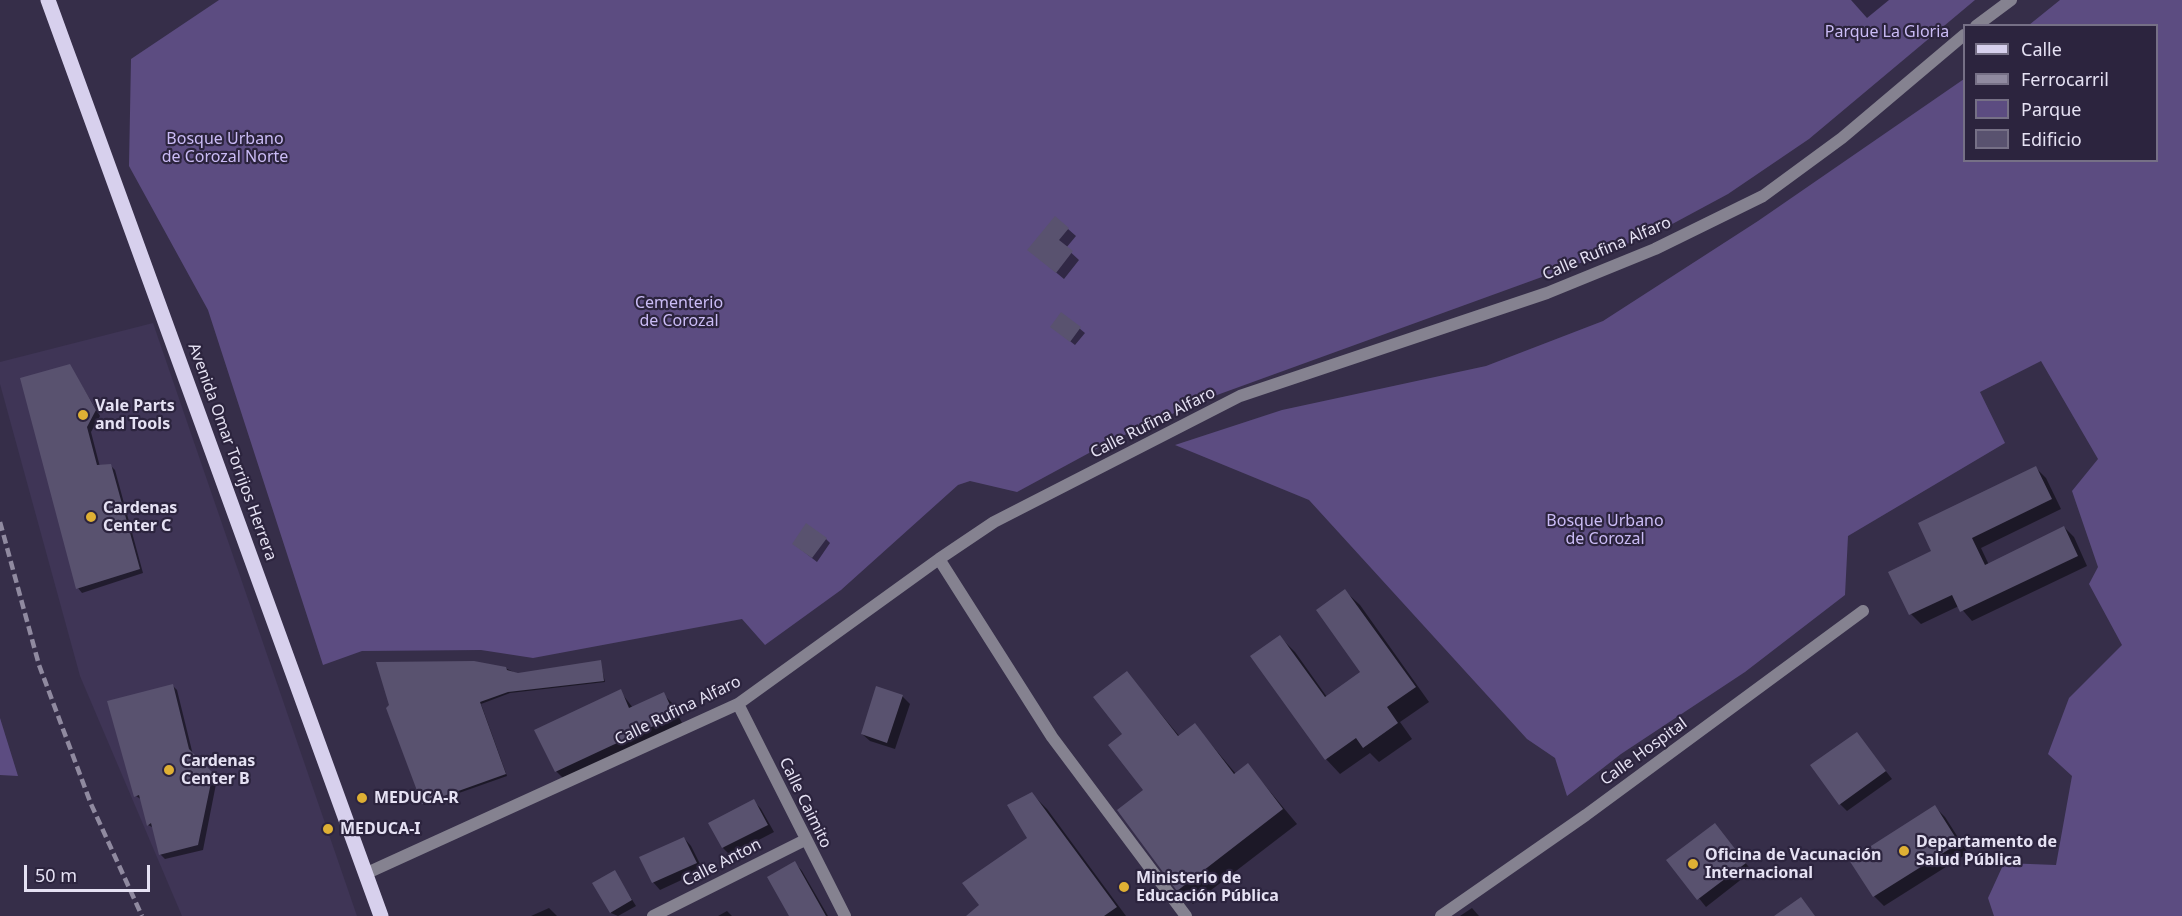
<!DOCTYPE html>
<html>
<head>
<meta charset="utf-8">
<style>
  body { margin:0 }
  #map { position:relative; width:2182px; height:916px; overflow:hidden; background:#362e49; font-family:"Noto Sans",sans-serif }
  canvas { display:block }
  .legend { position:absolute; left:1963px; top:24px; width:195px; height:138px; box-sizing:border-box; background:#2c243e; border:2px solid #767086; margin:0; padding:8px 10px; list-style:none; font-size:18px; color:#e5e1f3 }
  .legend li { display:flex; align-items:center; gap:12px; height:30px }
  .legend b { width:30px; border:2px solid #767086 }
  .scale { position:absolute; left:24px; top:865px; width:126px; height:27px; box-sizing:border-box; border:3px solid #e5e1f3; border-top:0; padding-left:8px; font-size:18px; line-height:21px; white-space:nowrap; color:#e5e1f3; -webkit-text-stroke:4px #2c243e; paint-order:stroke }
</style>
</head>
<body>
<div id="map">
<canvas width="2182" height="916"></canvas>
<ul class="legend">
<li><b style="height:8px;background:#d7d0ed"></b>Calle</li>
<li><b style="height:8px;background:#908aa0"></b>Ferrocarril</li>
<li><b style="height:16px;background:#5c4c81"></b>Parque</li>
<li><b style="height:16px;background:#59526f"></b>Edificio</li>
</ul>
<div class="scale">50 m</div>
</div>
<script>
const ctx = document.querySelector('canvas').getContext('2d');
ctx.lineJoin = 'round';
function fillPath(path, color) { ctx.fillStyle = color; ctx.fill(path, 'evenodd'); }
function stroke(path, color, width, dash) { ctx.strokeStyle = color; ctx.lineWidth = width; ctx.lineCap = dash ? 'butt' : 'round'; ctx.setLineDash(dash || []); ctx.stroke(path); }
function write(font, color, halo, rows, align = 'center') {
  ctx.font = font + ' "Noto Sans",sans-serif'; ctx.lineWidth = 4.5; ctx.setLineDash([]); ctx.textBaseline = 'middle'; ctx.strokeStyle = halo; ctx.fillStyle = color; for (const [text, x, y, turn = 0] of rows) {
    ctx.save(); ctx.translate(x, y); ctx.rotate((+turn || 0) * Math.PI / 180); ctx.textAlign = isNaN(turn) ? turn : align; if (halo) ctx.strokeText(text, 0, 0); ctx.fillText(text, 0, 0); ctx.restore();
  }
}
fillPath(new Path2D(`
  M 153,323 L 357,916 L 182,916 L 80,676 L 0,384 L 0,362 Z`), '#3f3556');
fillPath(new Path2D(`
  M 219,0 L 1975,0 L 1809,139 L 1728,194 L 1663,229 L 1586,261 L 1206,399 L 1113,440 L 1017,492 L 970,481 L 958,485 L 841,590 L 765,645 L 742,619 L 533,658 L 481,650 L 362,651 L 323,665 L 208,310 L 129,166 L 131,59 Z
  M 2060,0 L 2182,0 L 2182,916 L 1994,916 L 1988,898 L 2004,863 L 2056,865 L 2072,776 L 2048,754 L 2069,698 L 2122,645 L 2089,584 L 2098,567 L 2072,491 L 2098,459 L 2041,361 L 1980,392 L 2005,443 L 1848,536 L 1845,595 L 1745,672 L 1621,754 L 1567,796 L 1555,758 L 1527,739 L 1309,500 L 1175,445 L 1282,410 L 1486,366 L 1603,321 L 1758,221 L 1964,79 L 1964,160 L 2156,160 L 2156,26 L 2029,25 Z
  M 0,718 L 18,776 L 0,775 Z`), '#5c4c81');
fillPath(new Path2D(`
  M 1851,0 L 1889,0 L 1867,18 Z
  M 1068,229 L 1076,236 L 1066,248 L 1079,260 L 1064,279 L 1029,250 Z
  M 1062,314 L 1085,333 L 1075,345 L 1057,331 Z
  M 70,366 L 100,416 L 91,432 L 100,467 L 110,465 L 115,470 L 143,573 L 82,593 L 78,588 Z
  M 2036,468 L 2046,478 L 2061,509 L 1981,548 L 1989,565 L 2064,527 L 2074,537 L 2087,566 L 1972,621 L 1959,606 L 1921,624 L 1911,614 L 1890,572 L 1933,551 Z
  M 826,539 L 830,543 L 817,562 L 794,544 Z
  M 1345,591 L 1360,605 L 1429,702 L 1400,722 L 1412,739 L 1379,762 L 1370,753 L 1340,774 L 1326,759 L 1252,657 L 1280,637 L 1295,652 L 1327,697 L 1363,672 Z
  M 600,662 L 605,682 L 510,693 L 481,704 L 507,776 L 425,805 L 423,804 L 388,708 L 505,668 L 518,674 Z
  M 1127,673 L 1180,737 L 1195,725 L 1236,774 L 1248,765 L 1297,824 L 1193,904 L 1178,890 L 1124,734 Z
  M 172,685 L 177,690 L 193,755 L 217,779 L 203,850 L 165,859 L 160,854 L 154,828 L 148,825 L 142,800 L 136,796 L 109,702 Z
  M 620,691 L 633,708 L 663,694 L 672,703 L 683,725 L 565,780 L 556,771 Z
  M 902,696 L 910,704 L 895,749 L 870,741 L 862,734 Z
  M 1857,734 L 1892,779 L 1847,811 L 1840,804 Z
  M 1032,794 L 1047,809 L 1126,916 L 968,916 L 981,905 L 1029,838 Z
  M 754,801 L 761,809 L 774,832 L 730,855 L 723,848 Z
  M 1935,807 L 1945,817 L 1968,853 L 1884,906 L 1874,896 L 1851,860 Z
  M 1715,825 L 1752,871 L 1706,907 L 1668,860 Z
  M 684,838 L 691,846 L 703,870 L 660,890 L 653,882 Z
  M 795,863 L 802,871 L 828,916 L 791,916 Z
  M 615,872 L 636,906 L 618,916 L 611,913 Z
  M 549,908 L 557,916 L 531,916 Z
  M 1472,908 L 1479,916 L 1460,916 Z
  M 727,911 L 732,916 L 718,916 Z`), '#0007');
fillPath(new Path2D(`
  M 1055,216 L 1069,228 L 1059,240 L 1073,251 L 1056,273 L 1027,250 Z
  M 1061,312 L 1081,327 L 1070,342 L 1050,327 Z
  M 70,364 L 96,410 L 87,427 L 97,465 L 111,464 L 140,569 L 76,589 L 20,378 Z
  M 2036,466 L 2052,499 L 1972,538 L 1985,565 L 2064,526 L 2078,556 L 1960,612 L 1952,595 L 1909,615 L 1888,572 L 1931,551 L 1918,523 Z
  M 806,523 L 827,538 L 812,558 L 792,544 Z
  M 1345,589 L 1416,687 L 1387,707 L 1398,723 L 1363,748 L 1356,738 L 1325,760 L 1250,656 L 1280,635 L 1325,697 L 1360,672 L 1316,610 Z
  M 601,660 L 604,681 L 508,692 L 480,702 L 506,774 L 422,804 L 386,708 L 389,705 L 376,662 L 474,661 L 506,667 L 507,670 L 518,673 Z
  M 1127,671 L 1178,736 L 1195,723 L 1234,774 L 1248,763 L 1283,809 L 1177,891 L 1117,810 L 1143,790 L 1108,745 L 1122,734 L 1093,697 Z
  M 173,684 L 189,749 L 213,773 L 198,845 L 159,855 L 151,823 L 147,826 L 139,795 L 134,797 L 107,701 Z
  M 876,686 L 903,695 L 887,743 L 861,734 Z
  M 621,689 L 629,708 L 664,692 L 675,716 L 555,772 L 534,730 Z
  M 1857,732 L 1886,771 L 1839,805 L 1810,765 Z
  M 1032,792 L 1117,907 L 1104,916 L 966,916 L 979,905 L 962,883 L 1027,838 L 1007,805 Z
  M 754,799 L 768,825 L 722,848 L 708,823 Z
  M 1935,805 L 1959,843 L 1873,897 L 1849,860 Z
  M 1715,823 L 1746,863 L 1697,900 L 1666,860 Z
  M 684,837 L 697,863 L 652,883 L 639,857 Z
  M 795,861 L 826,916 L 789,916 L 767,877 Z
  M 615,870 L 632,900 L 610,913 L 592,883 Z
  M 1801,897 L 1815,916 L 1774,916 Z`), '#59526f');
stroke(new Path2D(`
  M 1976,26 L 2011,0
  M 939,559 L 1052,737 L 1186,916
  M 738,704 L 845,916
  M 367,873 L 738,704 L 939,559 L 994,522 L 1240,396 L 1547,293 L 1655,249 L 1763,196 L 1842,138 L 1964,35
  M 653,916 L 805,840
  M 1441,916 L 1586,815 L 1863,611`), '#858290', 12);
stroke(new Path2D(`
  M 48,0 L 381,916`), '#d7d0ed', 15);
stroke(new Path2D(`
  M 0,522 L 39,665 L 91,804 L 142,916`), '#908aa0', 4.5, [9, 4.5]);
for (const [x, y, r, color] of [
  [83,415,6,"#dfb034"],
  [91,517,6,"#dfb034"],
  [169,770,6,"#dfb034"],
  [362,798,6,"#dfb034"],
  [328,829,6,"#dfb034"],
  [1904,851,6,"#dfb034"],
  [1693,864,6,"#dfb034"],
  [1124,887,6,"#dfb034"]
]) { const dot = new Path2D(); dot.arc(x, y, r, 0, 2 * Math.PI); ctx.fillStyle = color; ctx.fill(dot); stroke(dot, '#2c243e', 2); }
write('16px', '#cbbcf6', '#2c243e', [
  ["Parque La Gloria",1887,32],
  ["Bosque Urbano",225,139],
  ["de Corozal Norte",225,157],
  ["Cementerio",679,303],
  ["de Corozal",679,321],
  ["Bosque Urbano",1605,521],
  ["de Corozal",1605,539]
]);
write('16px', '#e5e1f3', '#2c243e', [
  ["Calle Rufina Alfaro",1607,249,-23],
  ["Calle Rufina Alfaro",1153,423,-27],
  ["Avenida Omar Torrijos Herrera",232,452,70],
  ["Calle Rufina Alfaro",678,711,-26],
  ["Calle Hospital",1644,752,-36],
  ["Calle Caimito",805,803,64],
  ["Calle Anton",722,863,-27]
]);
write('bold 16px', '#e5e1f3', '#2c243e', [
  ["Vale Parts",95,406],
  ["and Tools",95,424],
  ["Cardenas",103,508],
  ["Center C",103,526],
  ["Cardenas",181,761],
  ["Center B",181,779],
  ["MEDUCA-R",374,798],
  ["MEDUCA-I",340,829],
  ["Departamento de",1916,842],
  ["Salud Pública",1916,860],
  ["Oficina de Vacunación",1705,855],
  ["Internacional",1705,873],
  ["Ministerio de",1136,878],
  ["Educación Pública",1136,896]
], 'left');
</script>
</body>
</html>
